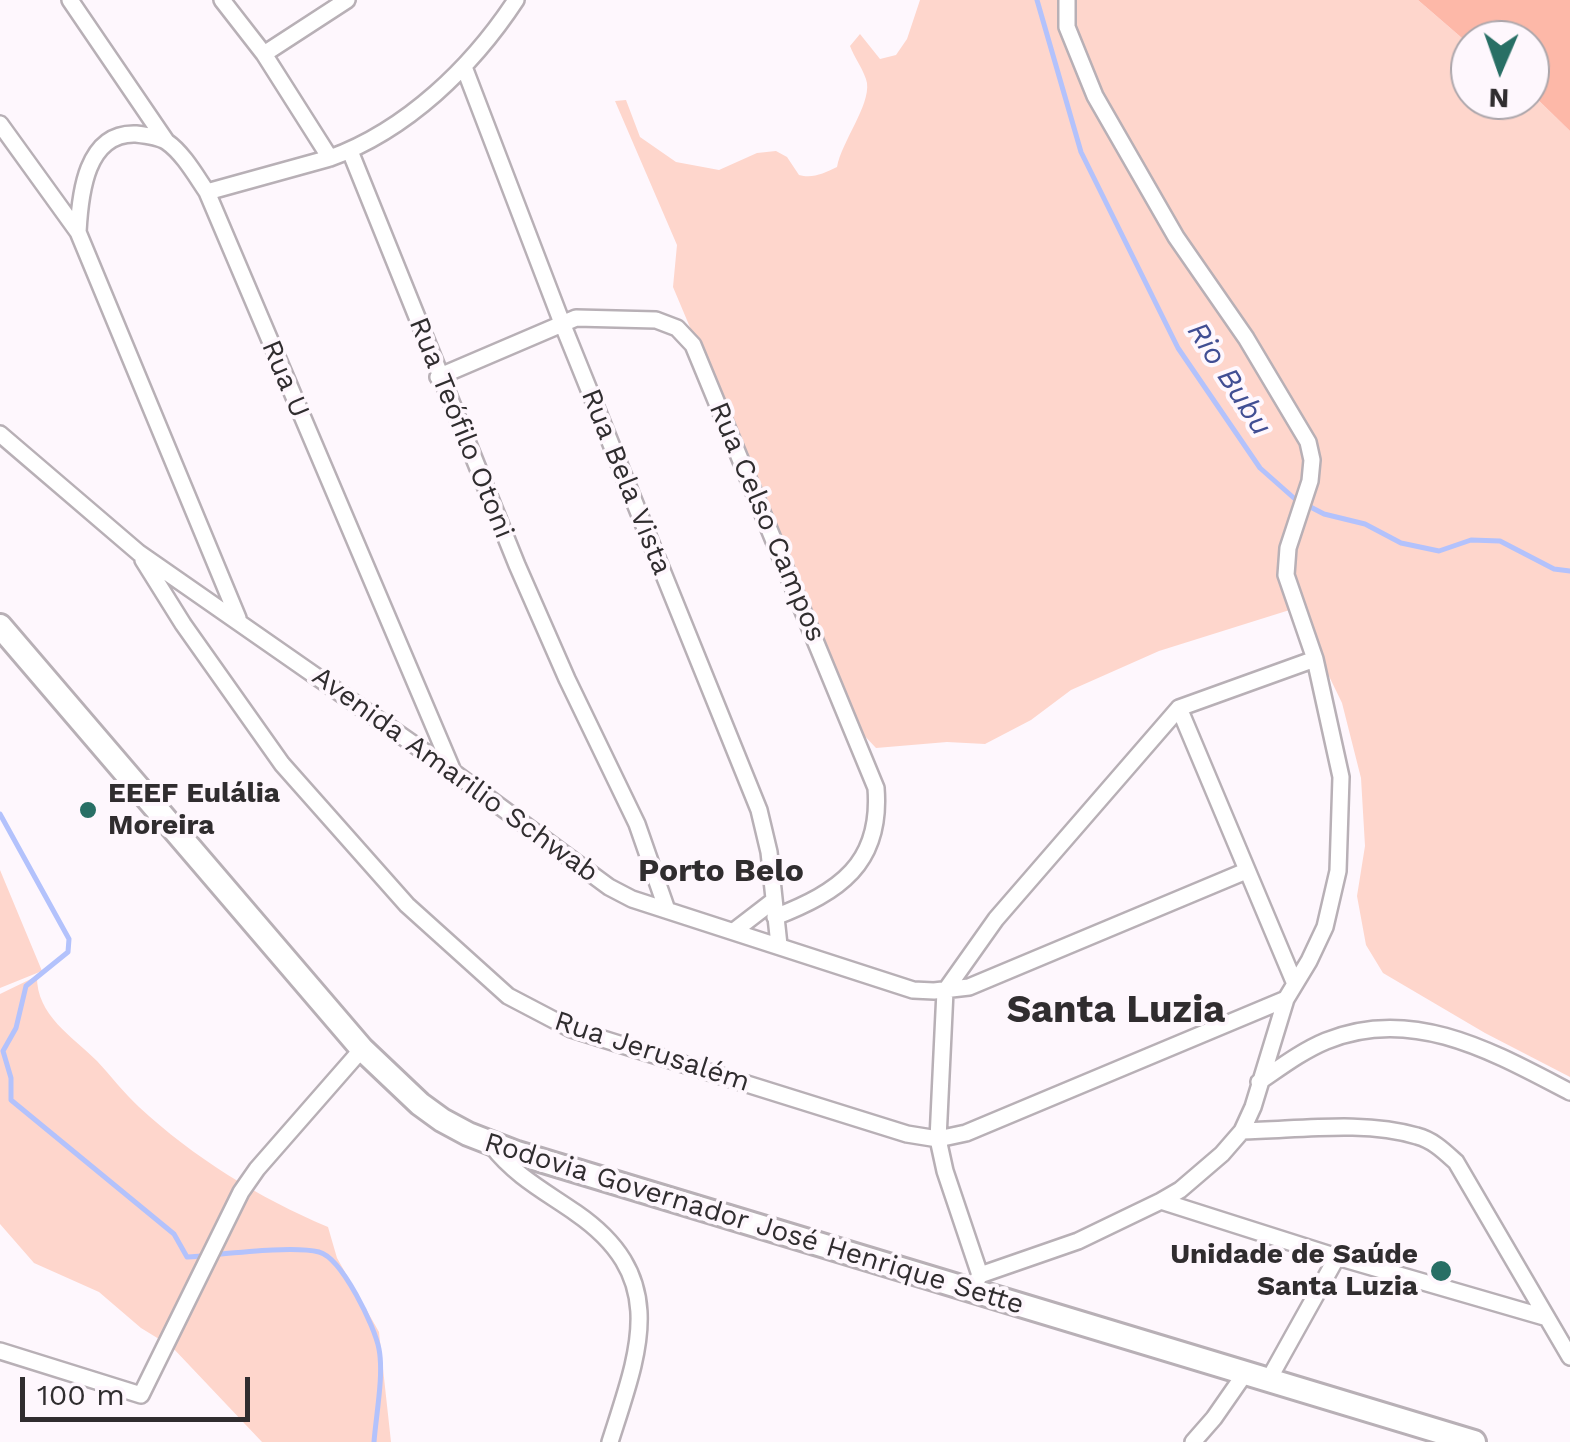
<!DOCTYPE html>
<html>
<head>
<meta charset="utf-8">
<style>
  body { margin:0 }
  #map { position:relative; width:1570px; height:1442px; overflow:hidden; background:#fef7fd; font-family:"Work Sans",sans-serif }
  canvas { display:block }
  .north { position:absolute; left:1450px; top:20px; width:100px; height:100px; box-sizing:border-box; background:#fef7fd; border:2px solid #aca6ab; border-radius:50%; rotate:182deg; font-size:28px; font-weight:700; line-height:40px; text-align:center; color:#302d2f }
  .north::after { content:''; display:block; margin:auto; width:35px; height:45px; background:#286f65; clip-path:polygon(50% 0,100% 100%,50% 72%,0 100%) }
  .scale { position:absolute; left:20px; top:1377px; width:230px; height:45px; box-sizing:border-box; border:5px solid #302d2f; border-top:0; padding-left:12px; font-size:30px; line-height:35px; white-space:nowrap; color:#302d2f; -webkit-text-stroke:8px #fef7fd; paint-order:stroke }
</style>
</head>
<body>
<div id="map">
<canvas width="1570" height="1442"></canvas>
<div class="north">N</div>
<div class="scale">100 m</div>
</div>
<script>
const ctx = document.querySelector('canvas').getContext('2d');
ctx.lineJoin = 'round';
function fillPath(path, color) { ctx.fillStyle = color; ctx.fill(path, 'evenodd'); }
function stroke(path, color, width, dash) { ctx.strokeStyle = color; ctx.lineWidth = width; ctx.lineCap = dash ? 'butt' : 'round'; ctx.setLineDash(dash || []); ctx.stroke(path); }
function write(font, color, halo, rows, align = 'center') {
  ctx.font = font + ' "Work Sans",sans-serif'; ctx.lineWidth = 8; ctx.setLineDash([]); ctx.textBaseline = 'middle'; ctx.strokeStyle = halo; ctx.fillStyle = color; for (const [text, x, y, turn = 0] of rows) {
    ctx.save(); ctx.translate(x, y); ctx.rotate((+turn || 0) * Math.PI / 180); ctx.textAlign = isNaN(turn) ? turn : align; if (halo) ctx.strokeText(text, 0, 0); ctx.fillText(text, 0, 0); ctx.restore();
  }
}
fillPath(new Path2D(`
  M 920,0 L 1418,0 L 1470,45 L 1470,100 L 1530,100 L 1530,92 L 1570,131 L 1570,1077 L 1485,1033 L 1383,973 L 1366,945 L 1357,896 L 1365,846 L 1361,778 L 1342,703 L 1296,608 L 1159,651 L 1071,690 L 1031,720 L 985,744 L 947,742 L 876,748 L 860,731 L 673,287 L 677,245 L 615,101 L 626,100 L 640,137 L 676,162 L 719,170 L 757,153 L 776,151 L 787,157 L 799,175 C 813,179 824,173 837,167 C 842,141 870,106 867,83 C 865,72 854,57 850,46 L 860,34 L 880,59 L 896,55 L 907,39 Z
  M 0,870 L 42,971 L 0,988 Z
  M 37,976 C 36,1015 73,1037 97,1061 C 111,1076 124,1093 139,1107 C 193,1157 259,1198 328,1227 L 337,1258 L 379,1332 L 391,1442 L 262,1442 L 172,1347 L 141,1328 L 99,1292 L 34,1263 L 0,1224 L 0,994 Z`), '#fed6cc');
fillPath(new Path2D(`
  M 1418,0 L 1570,0 L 1570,131 L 1530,92 L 1530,40 L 1470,40 L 1470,45 Z`), '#fdb8a8');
stroke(new Path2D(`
  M 1037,0 L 1081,152 L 1178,348 L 1260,468 L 1295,499 L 1324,514 L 1365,524 L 1401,543 L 1439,551 L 1471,540 L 1500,541 L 1554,569 L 1570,571
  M 0,814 L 69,939 L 68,952 L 26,986 L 16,1028 L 3,1051 L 11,1078 L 11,1100 L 174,1234 L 187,1257 C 219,1255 290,1245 319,1252 C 342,1258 375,1327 379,1349 C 384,1375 376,1415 374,1442`), '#b3c2fc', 5);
const street = new Path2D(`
  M 70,0 L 166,141
  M 222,0 L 264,54 L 330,158
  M 264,54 L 347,0
  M 464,67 L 562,323 L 759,810 L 769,852 L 779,945
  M 0,124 L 78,232 L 238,618
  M 350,151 L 517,565 L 567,679 L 637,824 L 667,910
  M 207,192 L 330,158 C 407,130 472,67 516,0
  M 78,232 C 80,194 86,132 136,134 C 145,135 160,137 167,142 C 183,153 196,176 207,192 L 452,769
  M 438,377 L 576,318 L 656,320 L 677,328 L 693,345 L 876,788 C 882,864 839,892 775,917
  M 0,434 L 139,553 L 452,771 L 609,887 L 632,899 L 913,990 L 934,991 L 969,987 L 1246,871
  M 143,560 L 183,624 L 282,764 L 407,905 L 508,996 L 571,1029 L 907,1134 L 938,1139 L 966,1133 L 1286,999
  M 1179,708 L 1295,984
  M 734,931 L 773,901
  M 1259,1082 C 1281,1067 1302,1051 1326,1041 C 1413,1005 1495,1053 1570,1092
  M 1242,1131 C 1298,1130 1363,1120 1417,1136 C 1433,1140 1445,1152 1456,1162 L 1570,1357
  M 492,1146 C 515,1176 546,1192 576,1213 C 670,1278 639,1351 610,1442
  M 1161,1201 L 1337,1257 L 1544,1317
  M 980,1275 L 945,1171 L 938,1139 L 945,991 L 996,919 L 1179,708 L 1315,659
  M 970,1292 L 980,1275 L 1078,1241 L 1161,1201 L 1180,1190 L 1222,1154 L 1242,1131 L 1253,1107 L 1286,999 L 1309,961 L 1325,927 L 1338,871 L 1341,777 L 1315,659 L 1286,575 L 1288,548 L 1310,481 L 1312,460 L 1308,442 L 1246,338 L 1176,237 L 1095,96 L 1067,27 L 1067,0
  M 0,1351 L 141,1395 L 241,1192 L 257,1169 L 362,1049
  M 1269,1379 L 1337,1257
  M 1193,1442 L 1214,1418 L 1246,1372`);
const primary = new Path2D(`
  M 0,626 L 362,1049 L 420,1104 L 442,1120 L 468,1134 L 517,1153 L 1474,1442`);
stroke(street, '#b8b0b6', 20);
stroke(primary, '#b8b0b6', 28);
stroke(street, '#fff', 15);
stroke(primary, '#fff', 22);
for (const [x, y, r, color] of [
  [88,810,10,"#286f65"],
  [1441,1271,12,"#286f65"]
]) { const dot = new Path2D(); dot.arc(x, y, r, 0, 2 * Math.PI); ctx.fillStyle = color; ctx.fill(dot); stroke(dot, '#fef7fd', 4); }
write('28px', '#302d2f', '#fef7fd', [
  ["Rua U",285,379,67],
  ["Rua Teófilo Otoni",461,428,68],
  ["Rua Bela Vista",626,482,68],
  ["Rua Celso Campos",767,522,67],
  ["Avenida Amarilio Schwab",455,775,36],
  ["Rua Jerusalém",652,1052,18],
  ["Rodovia Governador José Henrique Sette",754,1224,17]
]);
write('bold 28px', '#302d2f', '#fef7fd', [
  ["EEEF Eulália",108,794],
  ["Moreira",108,826],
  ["Unidade de Saúde",1418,1255,"right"],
  ["Santa Luzia",1418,1287,"right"]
], 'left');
write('italic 30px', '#414e93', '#fef7fd', [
  ["Rio Bubu",1229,379,57]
]);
write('bold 32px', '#302d2f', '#fef7fd', [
  ["Porto Belo",721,872]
]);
write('bold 38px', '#302d2f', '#fef7fd', [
  ["Santa Luzia",1116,1011]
]);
</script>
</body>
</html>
